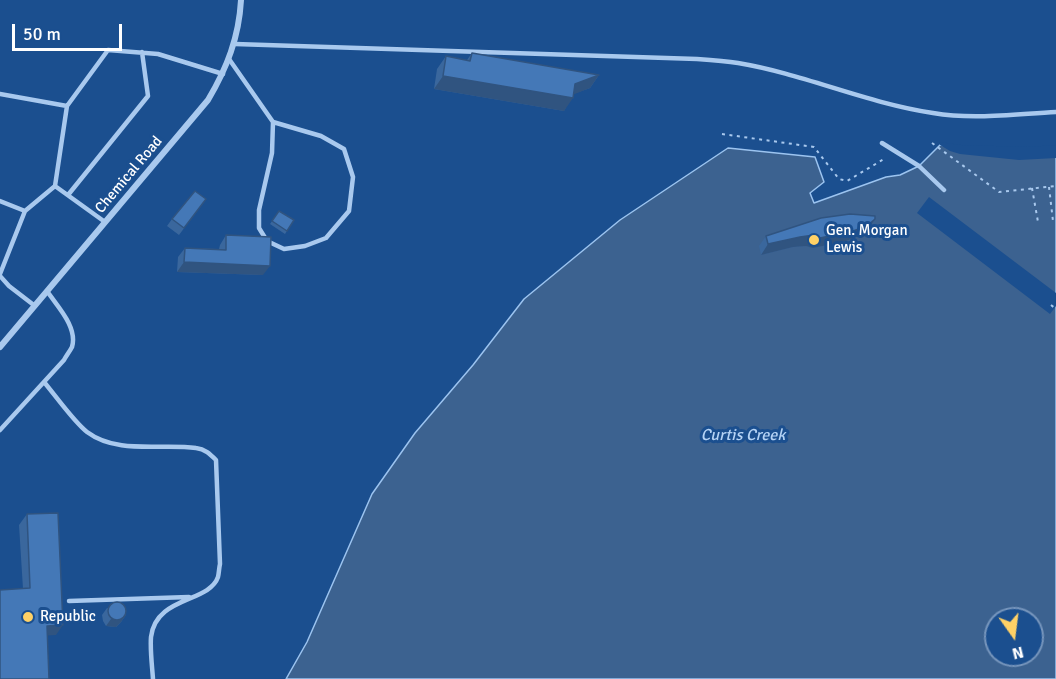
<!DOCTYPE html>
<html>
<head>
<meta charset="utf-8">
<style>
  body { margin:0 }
  #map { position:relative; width:1056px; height:679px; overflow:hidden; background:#1b4f8f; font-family:Signika,sans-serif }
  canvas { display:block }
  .north { position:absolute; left:984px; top:607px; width:60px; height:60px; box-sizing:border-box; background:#1b4f8f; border:2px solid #7695bc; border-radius:50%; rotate:166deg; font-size:16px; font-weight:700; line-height:24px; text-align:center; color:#fff }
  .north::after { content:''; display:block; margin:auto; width:21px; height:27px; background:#ffd166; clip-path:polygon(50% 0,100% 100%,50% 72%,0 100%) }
  .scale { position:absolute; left:12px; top:24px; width:110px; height:27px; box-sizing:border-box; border:3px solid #fff; border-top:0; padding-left:8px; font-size:18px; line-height:21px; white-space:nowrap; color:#fff; -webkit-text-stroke:4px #1b4f8f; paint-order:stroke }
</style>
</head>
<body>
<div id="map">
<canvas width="1056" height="679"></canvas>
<div class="north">N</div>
<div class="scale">50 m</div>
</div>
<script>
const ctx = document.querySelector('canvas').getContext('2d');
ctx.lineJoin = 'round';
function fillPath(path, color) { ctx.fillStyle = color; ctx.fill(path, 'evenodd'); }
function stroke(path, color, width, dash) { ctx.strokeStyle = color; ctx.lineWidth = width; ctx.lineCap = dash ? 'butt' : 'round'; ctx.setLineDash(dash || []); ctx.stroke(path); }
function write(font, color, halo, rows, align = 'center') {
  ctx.font = font + ' Signika,sans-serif'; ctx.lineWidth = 6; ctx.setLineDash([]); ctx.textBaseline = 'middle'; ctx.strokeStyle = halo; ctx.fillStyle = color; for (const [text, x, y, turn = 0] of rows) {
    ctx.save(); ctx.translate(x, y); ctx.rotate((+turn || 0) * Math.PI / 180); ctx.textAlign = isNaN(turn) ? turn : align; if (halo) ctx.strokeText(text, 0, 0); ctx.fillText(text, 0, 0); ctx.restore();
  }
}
const water = new Path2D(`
  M 940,145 L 961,148 L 1056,148 L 1056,679 L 286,679 L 307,642 L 372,494 L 415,433 L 473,365 L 524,299 L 620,220 L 728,148 L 815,157 L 824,182 L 810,193 L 814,203 L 886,177 L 900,175 L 919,166 ZM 996,619 L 1032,619 L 1032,655 L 996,655 Z`);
fillPath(water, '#3c6290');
stroke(water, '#9cc4f0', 1.5);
fillPath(new Path2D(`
  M 939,142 L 961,145 L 1028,147 L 1056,145 L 1056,158 L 1019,160 L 960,154 L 950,151 L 940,145 Z
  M 929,197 L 1056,293 L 1056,306 L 1050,314 L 917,213 Z`), '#1b4f8f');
stroke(new Path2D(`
  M 722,134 L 814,147 L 839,179 L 847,181 L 884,159
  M 932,143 L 999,192 L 1056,186
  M 1049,187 L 1053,221
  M 1032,188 L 1038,222
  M 1051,305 L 1056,309`), '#a9c9ee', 2, [3, 4.5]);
stroke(new Path2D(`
  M 235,44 L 697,59 C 711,60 725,61 738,63 C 804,74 866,103 933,113 C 973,120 1016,114 1056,112
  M 229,59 L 273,122 L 272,153 L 259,210 L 259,228 L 267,241 L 284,249 L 305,246 L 326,238 L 349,211 L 353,177 L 344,149 L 321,136 L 273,122
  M 0,94 L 67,106
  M 882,143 L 919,166 L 944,190
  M 55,186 L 67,106 L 108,50 L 158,54 L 223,74
  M 68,195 L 148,96 L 142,52
  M 0,201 L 25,211 L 0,274
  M 25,211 L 55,186 L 105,222
  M 0,276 L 9,286 L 35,306
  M 44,382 C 55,395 74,422 87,432 C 118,455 161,443 196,448 C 205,449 210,454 216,460 L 220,564 C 219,568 219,573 218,577 C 209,603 156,596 151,637 C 150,650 152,665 153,679
  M 0,430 L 64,360 C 66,356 70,351 72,347 C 78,327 57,306 47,291
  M 69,601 L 189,597`), '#a9c9ee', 4.5);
stroke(new Path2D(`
  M 0,347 L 208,100 C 227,68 239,37 241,0`), '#a9c9ee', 6);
fillPath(new Path2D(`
  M 472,53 L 599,75 L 590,88 L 573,94 L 564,111 L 434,89 L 437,69 L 446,56 L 467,60 Z
  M 206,199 L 179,235 L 167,226 L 172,219 Z
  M 279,211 L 294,220 L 285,234 L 270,224 Z
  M 868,229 L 859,236 L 846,241 L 813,248 L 806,246 L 793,247 L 761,255 L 759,246 L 766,236 Z
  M 226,235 L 263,275 L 177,272 L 178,257 L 185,248 L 219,249 L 220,245 Z
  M 27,514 L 56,635 L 47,635 L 23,589 L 19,525 Z
  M 107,608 L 126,615 L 121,622 L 116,627 L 106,626 L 103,621 L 102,615 Z`), '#3a679d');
fillPath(new Path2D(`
  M 599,75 L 590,88 L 567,97 L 573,98 L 564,111 L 434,89 L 443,76 L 575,84 Z
  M 875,219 L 868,229 L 859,236 L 846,241 L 813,248 L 806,246 L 793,247 L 761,255 L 768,244 Z
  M 184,262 L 270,266 L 263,275 L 177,272 Z
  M 126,615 L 121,622 L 116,627 L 106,626 L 111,619 Z
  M 63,625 L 56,635 L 40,636 L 47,626 Z`), '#305480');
const building = new Path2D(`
  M 472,53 L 599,75 L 575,84 L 573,98 L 443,76 L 446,56 L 470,61 Z
  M 195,191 L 206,199 L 184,228 L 172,219 Z
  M 279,211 L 294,220 L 287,231 L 272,221 Z
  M 850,214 L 875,216 L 875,219 L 867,226 L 853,231 L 820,238 L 814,235 L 800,237 L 768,244 L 766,236 L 821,218 Z
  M 226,235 L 271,237 L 270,266 L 184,262 L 185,248 L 226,250 Z
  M 58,513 L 63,625 L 47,626 L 49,679 L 0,679 L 0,590 L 30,588 L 27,514 Z
  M108 611a9 9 0 1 1 18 0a9 9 0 1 1-18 0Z`);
fillPath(building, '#4478b7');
stroke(building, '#305480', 1.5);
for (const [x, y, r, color] of [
  [814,240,6,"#ffd166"],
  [28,617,6,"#ffd166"]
]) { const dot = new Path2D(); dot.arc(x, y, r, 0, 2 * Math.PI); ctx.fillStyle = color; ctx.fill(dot); stroke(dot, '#1b4f8f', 2); }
write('15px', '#fff', '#1b4f8f', [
  ["Chemical Road",129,175,-50]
]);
write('15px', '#fff', '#1b4f8f', [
  ["Gen. Morgan",826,231],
  ["Lewis",826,248],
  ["Republic",40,617]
], 'left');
write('italic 16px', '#b5d3f5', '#1b4f8f', [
  ["Curtis Creek",743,436]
]);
</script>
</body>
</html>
